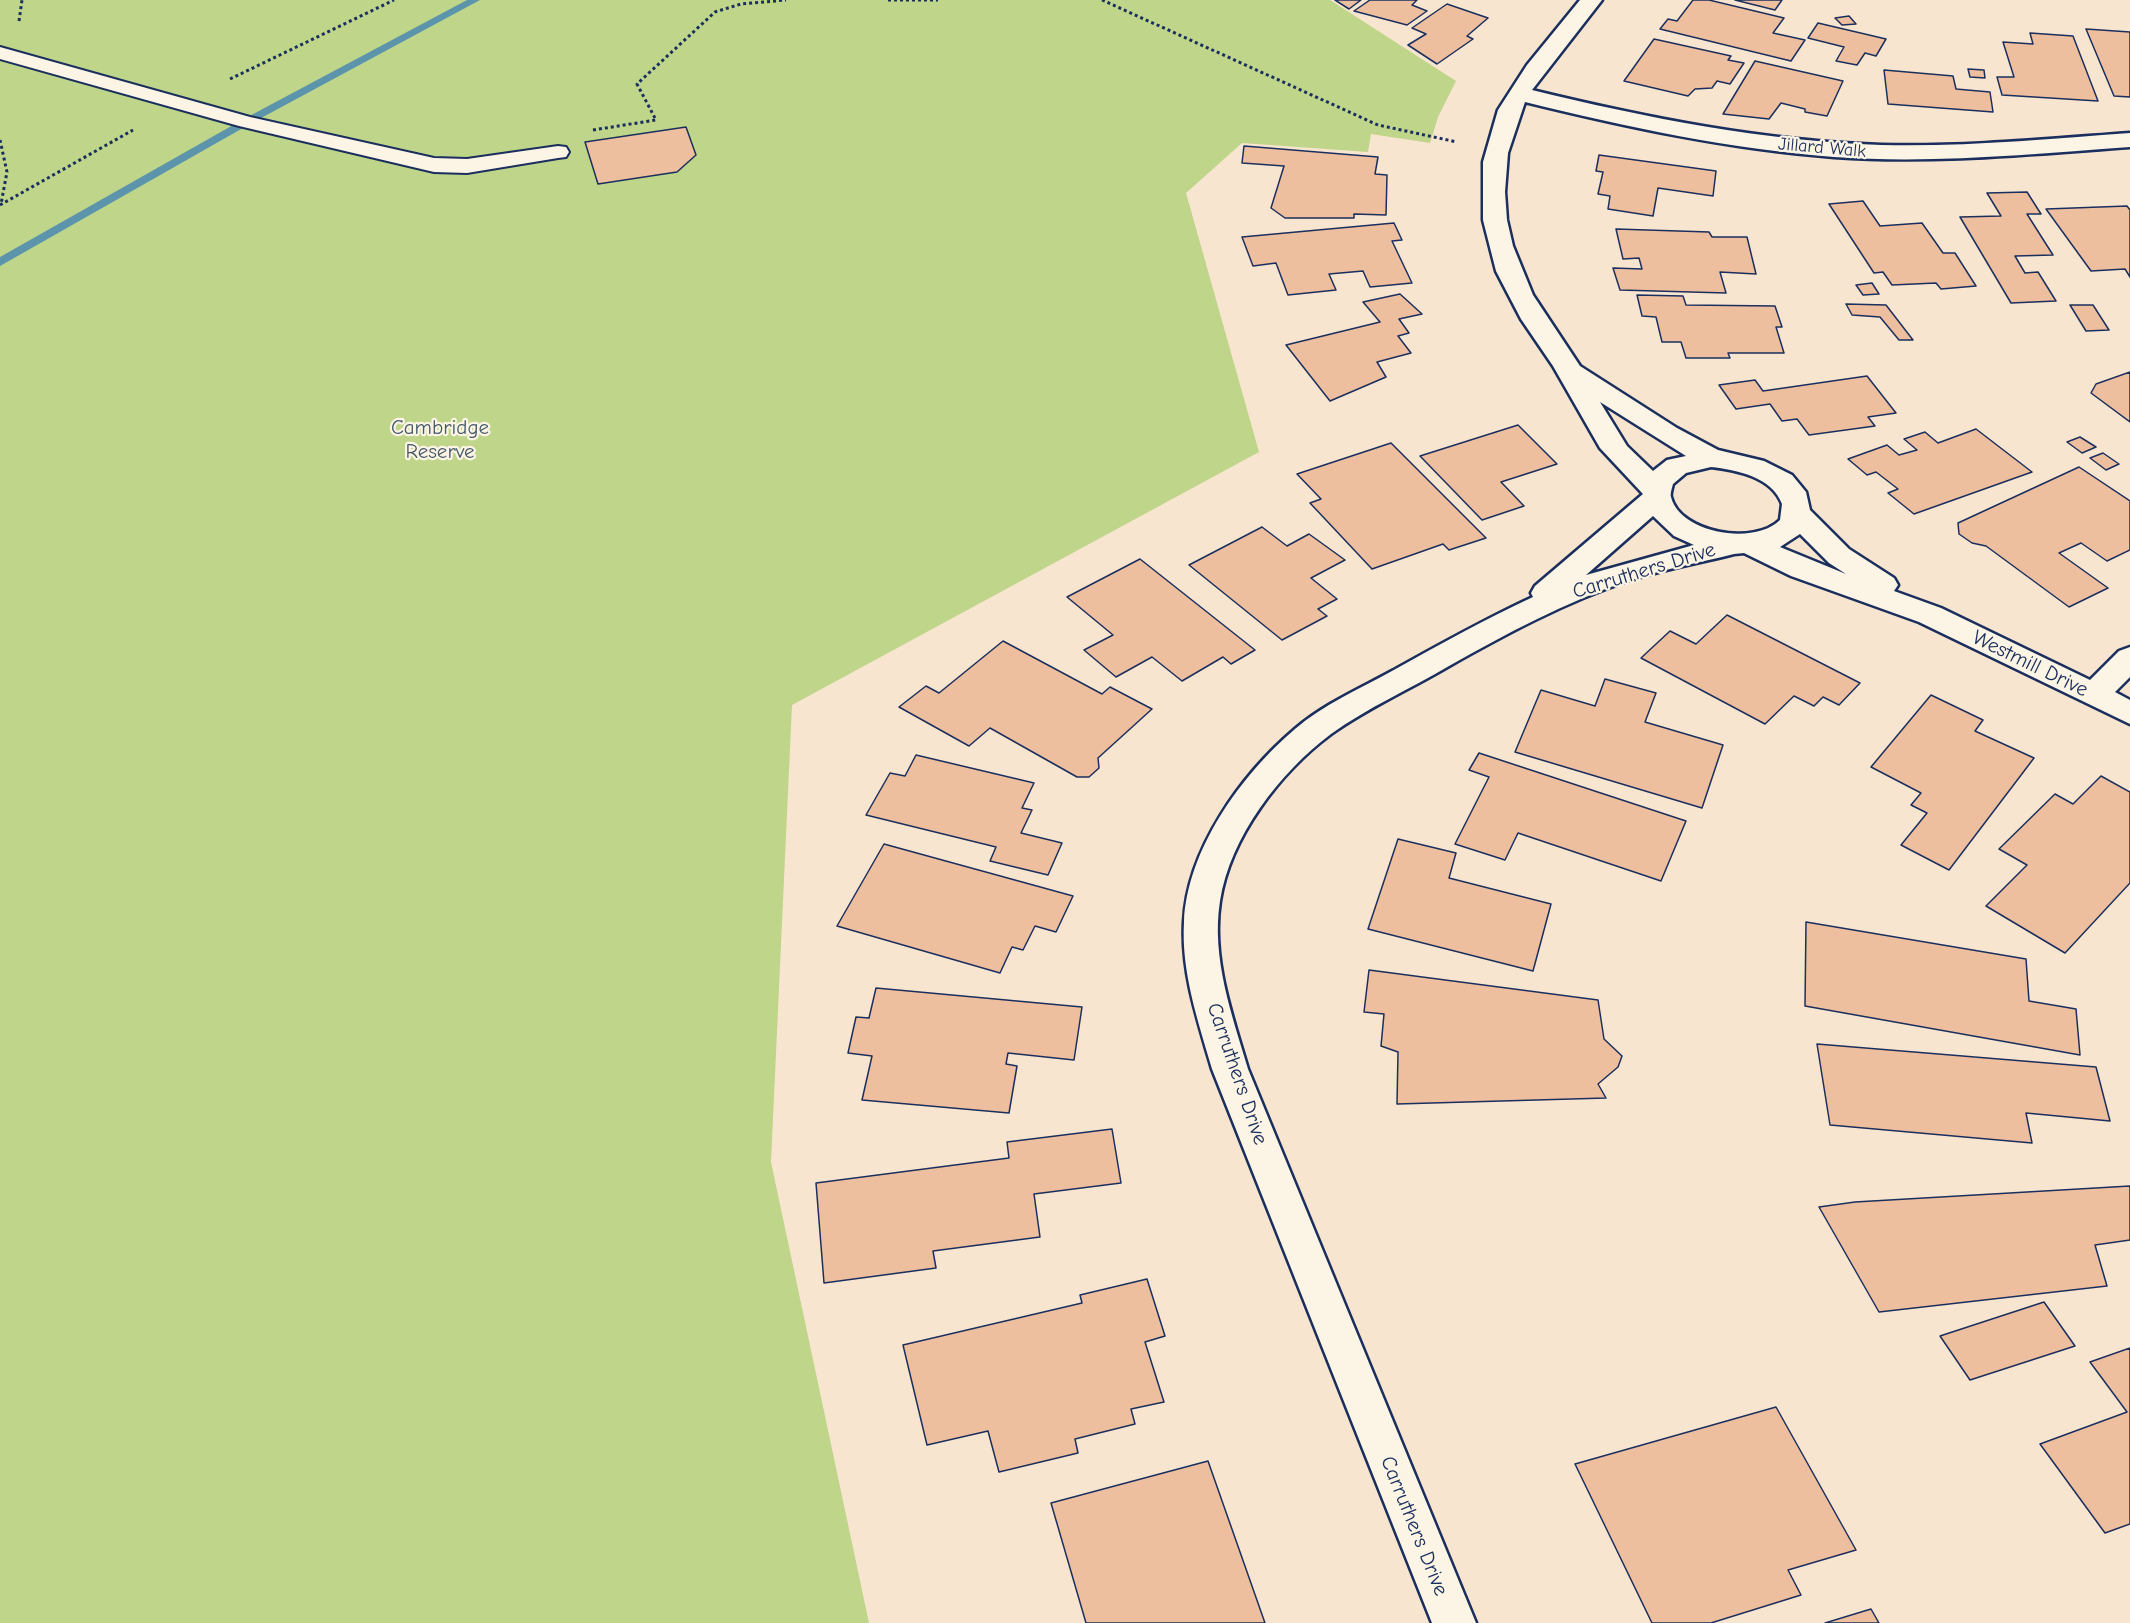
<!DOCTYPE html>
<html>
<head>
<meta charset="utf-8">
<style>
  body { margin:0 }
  canvas { display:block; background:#f8e5d0 }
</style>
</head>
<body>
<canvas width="2130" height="1623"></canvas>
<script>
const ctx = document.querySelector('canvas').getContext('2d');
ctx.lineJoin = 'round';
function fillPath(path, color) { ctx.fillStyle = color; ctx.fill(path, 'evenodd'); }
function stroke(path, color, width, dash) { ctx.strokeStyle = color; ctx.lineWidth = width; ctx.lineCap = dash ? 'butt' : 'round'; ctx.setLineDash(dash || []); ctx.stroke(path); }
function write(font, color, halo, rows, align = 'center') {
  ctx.font = font + ' "Comic Neue",sans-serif'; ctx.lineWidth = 4.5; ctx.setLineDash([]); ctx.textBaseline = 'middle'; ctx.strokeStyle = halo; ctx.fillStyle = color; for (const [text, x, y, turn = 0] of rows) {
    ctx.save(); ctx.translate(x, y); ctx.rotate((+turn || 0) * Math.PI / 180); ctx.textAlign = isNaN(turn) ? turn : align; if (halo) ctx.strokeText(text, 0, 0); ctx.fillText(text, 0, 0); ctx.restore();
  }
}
fillPath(new Path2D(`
  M 0,0 L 1330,0 L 1456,81 L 1438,117 L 1430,143 L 1371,134 L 1368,152 L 1242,143 L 1186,193 L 1259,452 L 792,705 L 771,1162 L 869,1623 L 0,1623 Z`), '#bfd58a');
fillPath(new Path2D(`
  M 467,0 L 480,0 L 250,124 L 0,266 L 0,257 L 242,120 Z`), '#5c94ab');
const building = new Path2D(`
  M 1335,0 L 1361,0 L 1349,9 Z
  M 1370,0 L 1417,0 L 1412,5 L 1427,11 L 1407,25 L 1354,11 Z
  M 1693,0 L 1709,0 L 1784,18 L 1773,33 L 1805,40 L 1791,61 L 1660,29 L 1668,19 L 1677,21 Z
  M 1735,0 L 1782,0 L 1775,10 Z
  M 1447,4 L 1488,18 L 1467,36 L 1473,39 L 1437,64 L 1408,45 L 1426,34 L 1412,28 Z
  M 1849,16 L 1856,24 L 1842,25 L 1835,18 Z
  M 1818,23 L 1886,39 L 1876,56 L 1865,53 L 1857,65 L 1836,61 L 1844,47 L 1808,38 Z
  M 2086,29 L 2130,32 L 2130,97 L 2114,96 Z
  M 2030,33 L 2073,36 L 2098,101 L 2002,95 L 1997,77 L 2014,77 L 2003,42 L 2033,44 Z
  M 1654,39 L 1731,56 L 1728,60 L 1744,63 L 1730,84 L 1717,81 L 1712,88 L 1695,89 L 1688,96 L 1624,81 Z
  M 1755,61 L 1843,81 L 1827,116 L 1805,112 L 1805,109 L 1781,103 L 1769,119 L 1723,114 Z
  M 1968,69 L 1984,70 L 1985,78 L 1970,77 Z
  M 1884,70 L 1953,76 L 1956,89 L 1990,92 L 1993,112 L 1888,104 Z
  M 686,127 L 696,155 L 677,172 L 598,184 L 585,142 Z
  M 1244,146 L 1378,157 L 1375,174 L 1387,175 L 1386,215 L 1354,214 L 1354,218 L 1285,218 L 1271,208 L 1284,166 L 1242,163 Z
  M 1599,155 L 1716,171 L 1713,196 L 1658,188 L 1653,216 L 1608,209 L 1610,196 L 1598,194 L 1603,172 L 1596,171 Z
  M 2027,192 L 2041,214 L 2027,214 L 2053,255 L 2015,256 L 2025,273 L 2038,272 L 2056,301 L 2011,303 L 1960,217 L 2001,216 L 1987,193 Z
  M 1863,201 L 1880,226 L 1922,223 L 1943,253 L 1955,253 L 1976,286 L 1941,289 L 1936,283 L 1892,285 L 1883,272 L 1874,273 L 1829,204 Z
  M 2127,206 L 2130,210 L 2130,277 L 2125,269 L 2091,271 L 2046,209 Z
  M 1394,223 L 1402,240 L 1392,241 L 1412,283 L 1370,287 L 1363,271 L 1329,274 L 1336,290 L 1288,295 L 1276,263 L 1253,266 L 1242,237 Z
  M 1616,229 L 1709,232 L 1712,237 L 1747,237 L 1756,274 L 1720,272 L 1726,293 L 1620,290 L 1613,268 L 1642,269 L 1639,258 L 1623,259 Z
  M 1872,283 L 1879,294 L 1863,295 L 1856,285 Z
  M 1400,294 L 1422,314 L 1399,319 L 1409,333 L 1398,336 L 1411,353 L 1377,362 L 1386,377 L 1330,401 L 1286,345 L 1380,322 L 1363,302 Z
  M 1637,295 L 1683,296 L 1686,305 L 1775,306 L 1782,327 L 1776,327 L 1784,353 L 1728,353 L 1730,358 L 1686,358 L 1681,342 L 1662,342 L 1656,317 L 1642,316 Z
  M 1846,304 L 1886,305 L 1913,340 L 1899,340 L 1880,317 L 1852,315 Z
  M 2070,305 L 2093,305 L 2109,330 L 2086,331 Z
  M 2130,372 L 2130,422 L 2091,393 L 2096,384 Z
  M 1867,376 L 1896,413 L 1868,417 L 1875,426 L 1809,435 L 1797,419 L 1782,421 L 1770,404 L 1736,409 L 1719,385 L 1755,380 L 1763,391 Z
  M 1518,425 L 1557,464 L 1501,482 L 1524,506 L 1482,520 L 1420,456 Z
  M 1976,429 L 2032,472 L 1914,514 L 1888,493 L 1898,489 L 1876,472 L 1867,475 L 1848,459 L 1887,445 L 1899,455 L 1917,450 L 1904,439 L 1925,432 L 1938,443 Z
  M 2080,437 L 2096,447 L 2082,453 L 2067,442 Z
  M 1391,443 L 1486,538 L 1449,550 L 1443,544 L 1372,569 L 1310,503 L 1321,499 L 1297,474 Z
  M 2103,453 L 2119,464 L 2106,470 L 2090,458 Z
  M 2079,467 L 2130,501 L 2130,550 L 2107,561 L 2081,543 L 2059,553 L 2108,588 L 2069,607 L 1986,546 L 1972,543 L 1959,534 L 1958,523 Z
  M 1262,527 L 1287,546 L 1309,534 L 1345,560 L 1311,578 L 1337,599 L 1318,609 L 1327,616 L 1282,640 L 1189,565 Z
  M 1140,559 L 1255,650 L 1231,664 L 1223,657 L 1182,681 L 1152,657 L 1116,677 L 1084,650 L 1113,635 L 1067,597 Z
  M 1727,615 L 1860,683 L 1839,705 L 1823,697 L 1814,706 L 1794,696 L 1765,724 L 1641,658 L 1670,631 L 1696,644 Z
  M 1003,641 L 1102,694 L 1110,687 L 1152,709 L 1098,758 L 1099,768 L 1089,777 L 1077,777 L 990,728 L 969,746 L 899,707 L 926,686 L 939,693 Z
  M 1605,679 L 1656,693 L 1645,722 L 1723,745 L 1702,808 L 1515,752 L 1541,690 L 1595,706 Z
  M 1931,695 L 1983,720 L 1975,731 L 2034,758 L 1949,870 L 1901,845 L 1927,813 L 1911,805 L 1921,793 L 1871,767 Z
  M 1479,753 L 1686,821 L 1661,881 L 1518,833 L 1505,860 L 1455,844 L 1489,777 L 1469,770 Z
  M 916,755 L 1034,783 L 1022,808 L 1032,810 L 1021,833 L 1062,843 L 1048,875 L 990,861 L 996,847 L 866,815 L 890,773 L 905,776 Z
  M 2101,776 L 2130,792 L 2130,883 L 2065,953 L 1986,906 L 2027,865 L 1999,849 L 2055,794 L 2073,804 Z
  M 1398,839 L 1456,853 L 1449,878 L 1551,904 L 1533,971 L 1368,929 Z
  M 884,844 L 1073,896 L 1056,932 L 1035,926 L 1023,950 L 1012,947 L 1000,973 L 837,926 Z
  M 1806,922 L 2026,959 L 2029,1001 L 2076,1009 L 2080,1055 L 1805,1006 Z
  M 1369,970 L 1598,1000 L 1604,1039 L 1622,1056 L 1618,1067 L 1598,1084 L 1606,1098 L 1397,1104 L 1398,1052 L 1381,1046 L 1384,1014 L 1364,1012 Z
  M 876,988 L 1082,1007 L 1074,1060 L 1008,1053 L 1006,1064 L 1017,1066 L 1009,1113 L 862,1100 L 872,1056 L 848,1053 L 856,1017 L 869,1018 Z
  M 1817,1044 L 2096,1067 L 2110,1121 L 2026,1113 L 2032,1143 L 1830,1125 Z
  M 1112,1129 L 1121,1183 L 1034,1194 L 1040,1237 L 933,1251 L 936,1268 L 824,1283 L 816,1183 L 1009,1158 L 1007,1142 Z
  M 2130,1186 L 2130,1240 L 2095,1245 L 2107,1286 L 1879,1312 L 1819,1207 L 1855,1202 Z
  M 1147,1279 L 1165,1336 L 1145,1342 L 1164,1402 L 1131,1409 L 1135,1424 L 1075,1439 L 1078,1453 L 999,1472 L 988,1431 L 927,1445 L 903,1345 L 1082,1303 L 1080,1295 Z
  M 2044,1302 L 2075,1346 L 1970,1380 L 1940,1336 Z
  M 2130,1348 L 2130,1524 L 2105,1533 L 2040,1444 L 2127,1412 L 2090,1362 Z
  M 1776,1407 L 1856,1550 L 1788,1570 L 1801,1595 L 1711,1623 L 1652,1623 L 1575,1464 Z
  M 1208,1461 L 1265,1623 L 1086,1623 L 1051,1503 Z
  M 1871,1609 L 1879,1623 L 1825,1623 Z`);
fillPath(building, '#eebf9e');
stroke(building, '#1b2f5e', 1.5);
const lane = new Path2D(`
  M 0,47 L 250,117 L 434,158 L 467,159 L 558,146 L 566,147 L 569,152 L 566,157 L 558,158 L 467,173 L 434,172 L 239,126 L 0,59 Z`);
const street = new Path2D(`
  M 1580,0 L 1602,0 L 1532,90 C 1647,118 1763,141 1881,145 C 1964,147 2047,139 2130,133 L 2130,147 C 2032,154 1933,164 1834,157 C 1729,149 1627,127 1525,102 L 1508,153 L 1505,192 L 1507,220 L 1513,246 L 1533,295 L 1580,366 L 1677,428 L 1718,450 L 1764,461 L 1792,475 L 1806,492 L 1810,510 L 1849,549 L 1894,578 L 1898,585 L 1894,591 L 1941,608 L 2090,680 L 2119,651 L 2130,647 L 2130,677 L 2115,692 L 2130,700 L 2130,724 L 1919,622 L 1791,576 L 1744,553 L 1734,554 C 1699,563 1663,569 1628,581 C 1565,602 1506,634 1449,666 C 1410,689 1367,708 1331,734 C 1280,772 1230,837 1220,901 C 1211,958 1232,1015 1248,1069 L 1476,1623 L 1432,1623 L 1212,1069 C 1198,1021 1181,972 1184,922 C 1187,850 1241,775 1295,729 C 1324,704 1359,689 1392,671 C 1439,645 1485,619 1533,597 L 1531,593 L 1535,586 L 1643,494 L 1600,448 L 1553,366 L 1521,319 L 1496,271 L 1483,220 L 1483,162 L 1498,110 L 1527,65 ZM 1600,402 L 1686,456 L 1667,460 L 1653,471 L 1627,446 ZM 1711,467 C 1737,470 1772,477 1782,504 L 1780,520 C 1754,546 1680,533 1671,497 C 1670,494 1672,488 1673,484 L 1686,473 ZM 1653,516 L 1674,536 L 1694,545 L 1586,575 ZM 1800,534 L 1829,563 L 1846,574 L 1780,547 Z`);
stroke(lane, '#1b2f5e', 4);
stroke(street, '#1b2f5e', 5);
stroke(new Path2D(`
  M 888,0 L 938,0
  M 1102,0 L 1378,125 L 1457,142
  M 19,21 L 22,0
  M 230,79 L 394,0
  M 593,130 L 656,120 L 637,84 L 715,12 L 741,4 L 786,0
  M 0,140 L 7,172 L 1,204
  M 0,205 L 133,130`), '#1b2f5e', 3, [3, 3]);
fillPath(lane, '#fcf5e5');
fillPath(street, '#fcf5e5');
write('18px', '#1b2f5e', '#fcf5e5', [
  ["Jillard Walk",1822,148,5]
]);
write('21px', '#445869', '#fcf5e5', [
  ["Cambridge",440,428],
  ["Reserve",440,452]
]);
write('21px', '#1b2f5e', '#fcf5e5', [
  ["Carruthers Drive",1644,571,-17],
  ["Westmill Drive",2030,664,26],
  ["Carruthers Drive",1237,1074,71],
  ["Carruthers Drive",1414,1526,68]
]);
</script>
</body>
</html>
